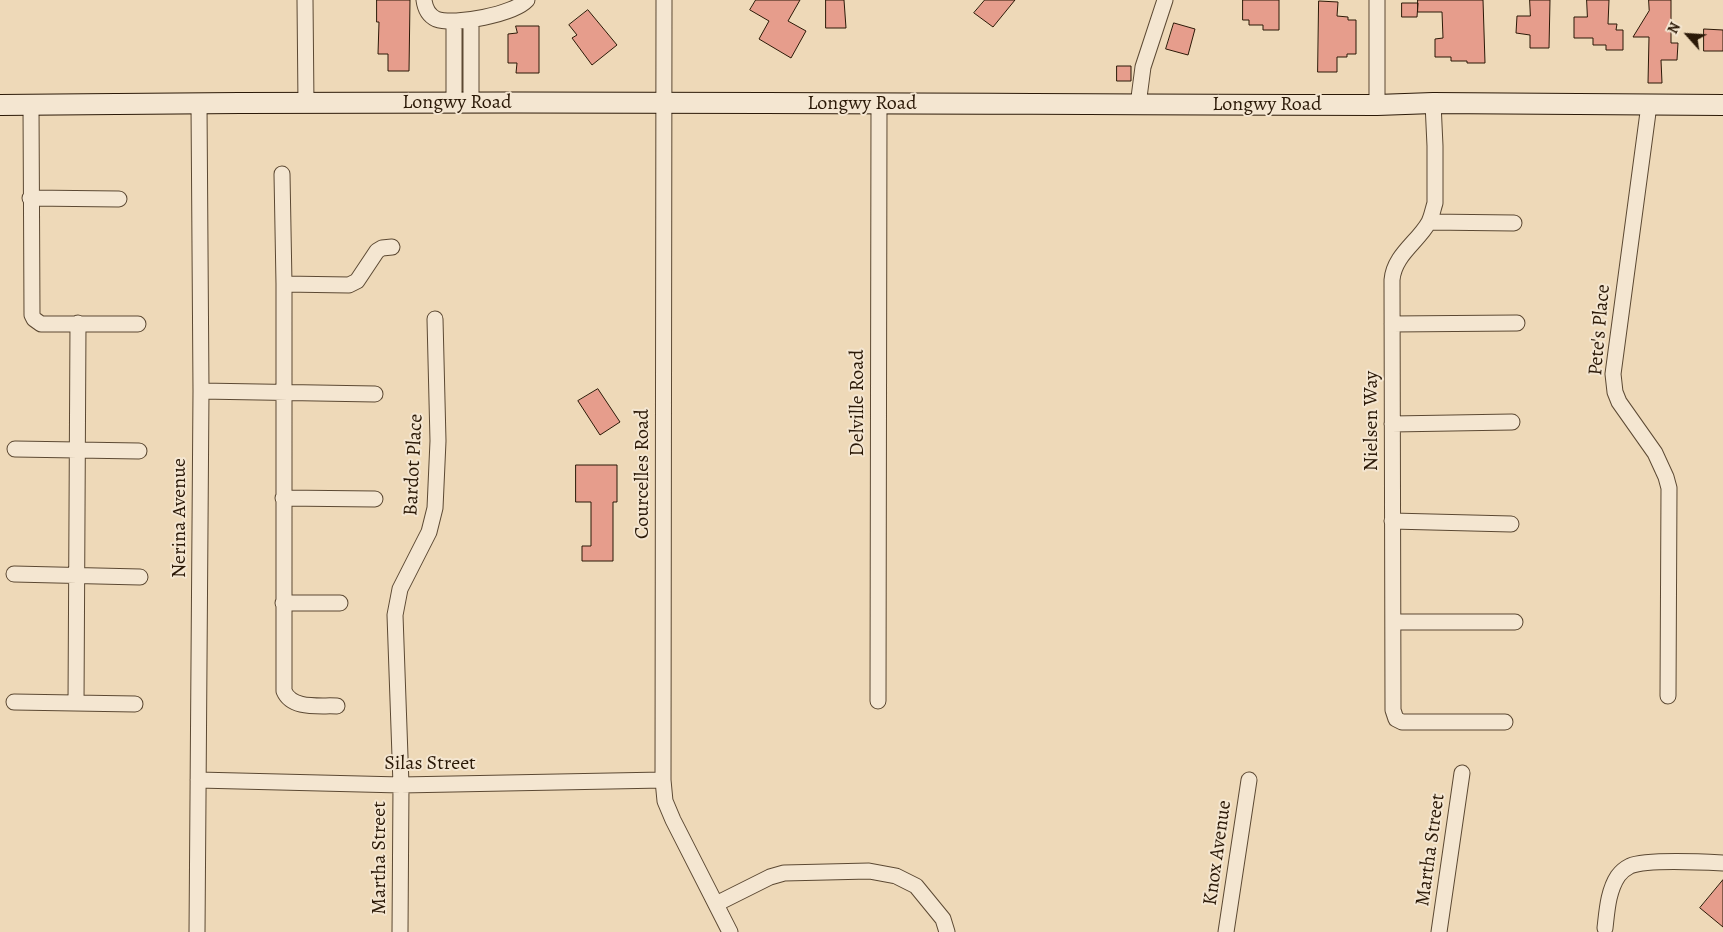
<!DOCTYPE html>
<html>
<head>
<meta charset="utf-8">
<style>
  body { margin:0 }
  #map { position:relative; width:1723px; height:932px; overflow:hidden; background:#eed9b8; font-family:Alegreya,serif }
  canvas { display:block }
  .north { position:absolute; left:1663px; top:10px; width:50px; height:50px; -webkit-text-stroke:4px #f4e6d1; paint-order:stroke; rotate:296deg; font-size:14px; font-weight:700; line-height:20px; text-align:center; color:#2b1907 }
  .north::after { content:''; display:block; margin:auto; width:18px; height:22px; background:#2b1907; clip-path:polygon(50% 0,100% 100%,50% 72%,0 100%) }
</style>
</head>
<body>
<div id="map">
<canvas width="1723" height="932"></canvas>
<div class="north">N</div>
</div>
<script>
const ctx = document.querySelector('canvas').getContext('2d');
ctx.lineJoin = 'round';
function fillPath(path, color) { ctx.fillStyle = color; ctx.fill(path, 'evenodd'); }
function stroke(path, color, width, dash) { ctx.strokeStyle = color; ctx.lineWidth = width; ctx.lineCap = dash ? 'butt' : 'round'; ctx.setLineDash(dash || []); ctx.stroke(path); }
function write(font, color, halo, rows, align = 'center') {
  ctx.font = font + ' Alegreya,serif'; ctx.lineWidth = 4; ctx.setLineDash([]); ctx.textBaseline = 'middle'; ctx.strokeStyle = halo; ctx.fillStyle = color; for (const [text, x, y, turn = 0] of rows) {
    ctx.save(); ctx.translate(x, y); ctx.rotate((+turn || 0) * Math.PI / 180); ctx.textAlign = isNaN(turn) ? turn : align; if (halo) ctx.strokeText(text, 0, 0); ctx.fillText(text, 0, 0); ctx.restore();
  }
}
const building = new Path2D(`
  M 377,0 L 410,0 L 409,71 L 388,71 L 388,54 L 378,54 L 379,22 L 377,22 Z
  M 756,0 L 800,0 L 788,21 L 806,31 L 791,58 L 759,39 L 769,21 L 750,10 Z
  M 826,0 L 844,0 L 846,28 L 826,28 Z
  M 985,0 L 1015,0 L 993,27 L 974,13 Z
  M 1243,0 L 1279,0 L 1279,30 L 1263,30 L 1263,25 L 1249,25 L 1249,20 L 1243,20 Z
  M 1418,0 L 1483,0 L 1485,63 L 1467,63 L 1467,61 L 1451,61 L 1451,57 L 1435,57 L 1435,39 L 1443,38 L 1442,12 L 1418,12 Z
  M 1530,0 L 1550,0 L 1549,48 L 1530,48 L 1530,35 L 1516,33 L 1517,16 L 1530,16 Z
  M 1587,0 L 1609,0 L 1608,24 L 1617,24 L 1616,30 L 1623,30 L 1623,50 L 1606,50 L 1606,45 L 1593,45 L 1593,38 L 1574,38 L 1574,17 L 1587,17 Z
  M 1649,0 L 1671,0 L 1671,43 L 1678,43 L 1677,60 L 1661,60 L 1662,83 L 1648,83 L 1649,37 L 1633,37 L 1649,11 Z
  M 1319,1 L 1338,2 L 1337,16 L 1348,17 L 1348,20 L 1356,20 L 1356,54 L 1347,54 L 1347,57 L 1337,57 L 1337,72 L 1318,72 Z
  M 1402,3 L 1418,3 L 1417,17 L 1402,17 Z
  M 588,10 L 617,45 L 592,65 L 572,38 L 577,35 L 569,25 Z
  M 1174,23 L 1195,29 L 1188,55 L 1166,49 Z
  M 516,26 L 539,26 L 539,73 L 516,73 L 517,63 L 508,63 L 508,34 L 517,33 Z
  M 1704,29 L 1723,30 L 1723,51 L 1704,51 Z
  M 1117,66 L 1131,66 L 1131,81 L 1117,81 Z
  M 598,389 L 620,422 L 600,435 L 578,401 Z
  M 576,465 L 617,465 L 617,502 L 613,502 L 613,561 L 582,561 L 582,546 L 591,546 L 591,502 L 576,502 Z
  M 1723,880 L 1723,927 L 1700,908 Z`);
fillPath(building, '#e69d8c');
stroke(building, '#2b1907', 1);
const street = new Path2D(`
  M 305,0 L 306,104
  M 424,0 C 425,8 428,15 436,19 C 455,26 514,14 527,0
  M 664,0 L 663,780 L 665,801 L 673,820 L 730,932
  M 1377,0 L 1377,105
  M 471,20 L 471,104
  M 454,21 L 454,103
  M 1433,103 L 1435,146 L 1435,203 C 1433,209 1432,216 1429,222 C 1418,242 1394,255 1392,280 L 1393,710 L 1396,719 L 1402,722 L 1505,722
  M 31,105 L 32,315 L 34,319 L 41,324 L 138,324
  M 1138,105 L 1143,67 L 1165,0
  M 1649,105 L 1613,374 L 1615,392 L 1619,402 L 1655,453 L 1666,477 L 1669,488 L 1668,696
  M 282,174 L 284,284 L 284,691 C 292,710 320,705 337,706
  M 30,198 L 119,199
  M 1429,222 L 1514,223
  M 284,284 L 349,285 L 357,281 L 377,251 L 382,248 L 392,247
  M 1392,324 L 1517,323
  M 201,391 L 375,394
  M 1392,424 L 1512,422
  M 15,449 L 139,451
  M 283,498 L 375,499
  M 1392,521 L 1511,524
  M 14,574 L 140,577
  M 283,603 L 340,603
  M 1393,622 L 1515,622
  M 878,701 L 879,104
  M 14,702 L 135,704
  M 76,703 L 78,323
  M 198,780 L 401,785 L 663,780
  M 716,904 L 770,877 L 784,873 L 869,871 L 896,876 L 916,886 L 943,919 L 947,932
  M 1605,928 C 1607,911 1608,891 1618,876 C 1621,872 1626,868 1630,866 C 1646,859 1704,862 1723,863
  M 197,932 L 201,391 L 199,104
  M 400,932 L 401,785 L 395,615 L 400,589 L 429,532 L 435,508 L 438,441 L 435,319
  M 1226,932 L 1249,780
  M 1439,932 L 1462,773`);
const secondary = new Path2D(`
  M 0,105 C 459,100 918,104 1377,105 L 1433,103 L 1723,105`);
stroke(street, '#5c4933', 17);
stroke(secondary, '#2b1907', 22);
stroke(street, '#f4e6d1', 15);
stroke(secondary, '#f4e6d1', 20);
write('20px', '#2b1907', '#f4e6d1', [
  ["Longwy Road",457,103],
  ["Longwy Road",862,104],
  ["Longwy Road",1267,105],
  ["Pete's Place",1600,330,-85],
  ["Delville Road",858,403,-90],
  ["Nielsen Way",1372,421,-90],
  ["Bardot Place",414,465,-87],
  ["Courcelles Road",643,474,-90],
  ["Nerina Avenue",180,518,-90],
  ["Silas Street",430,764],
  ["Martha Street",1431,850,-82],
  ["Knox Avenue",1218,853,-82],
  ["Martha Street",380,858,-90]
]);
</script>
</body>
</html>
